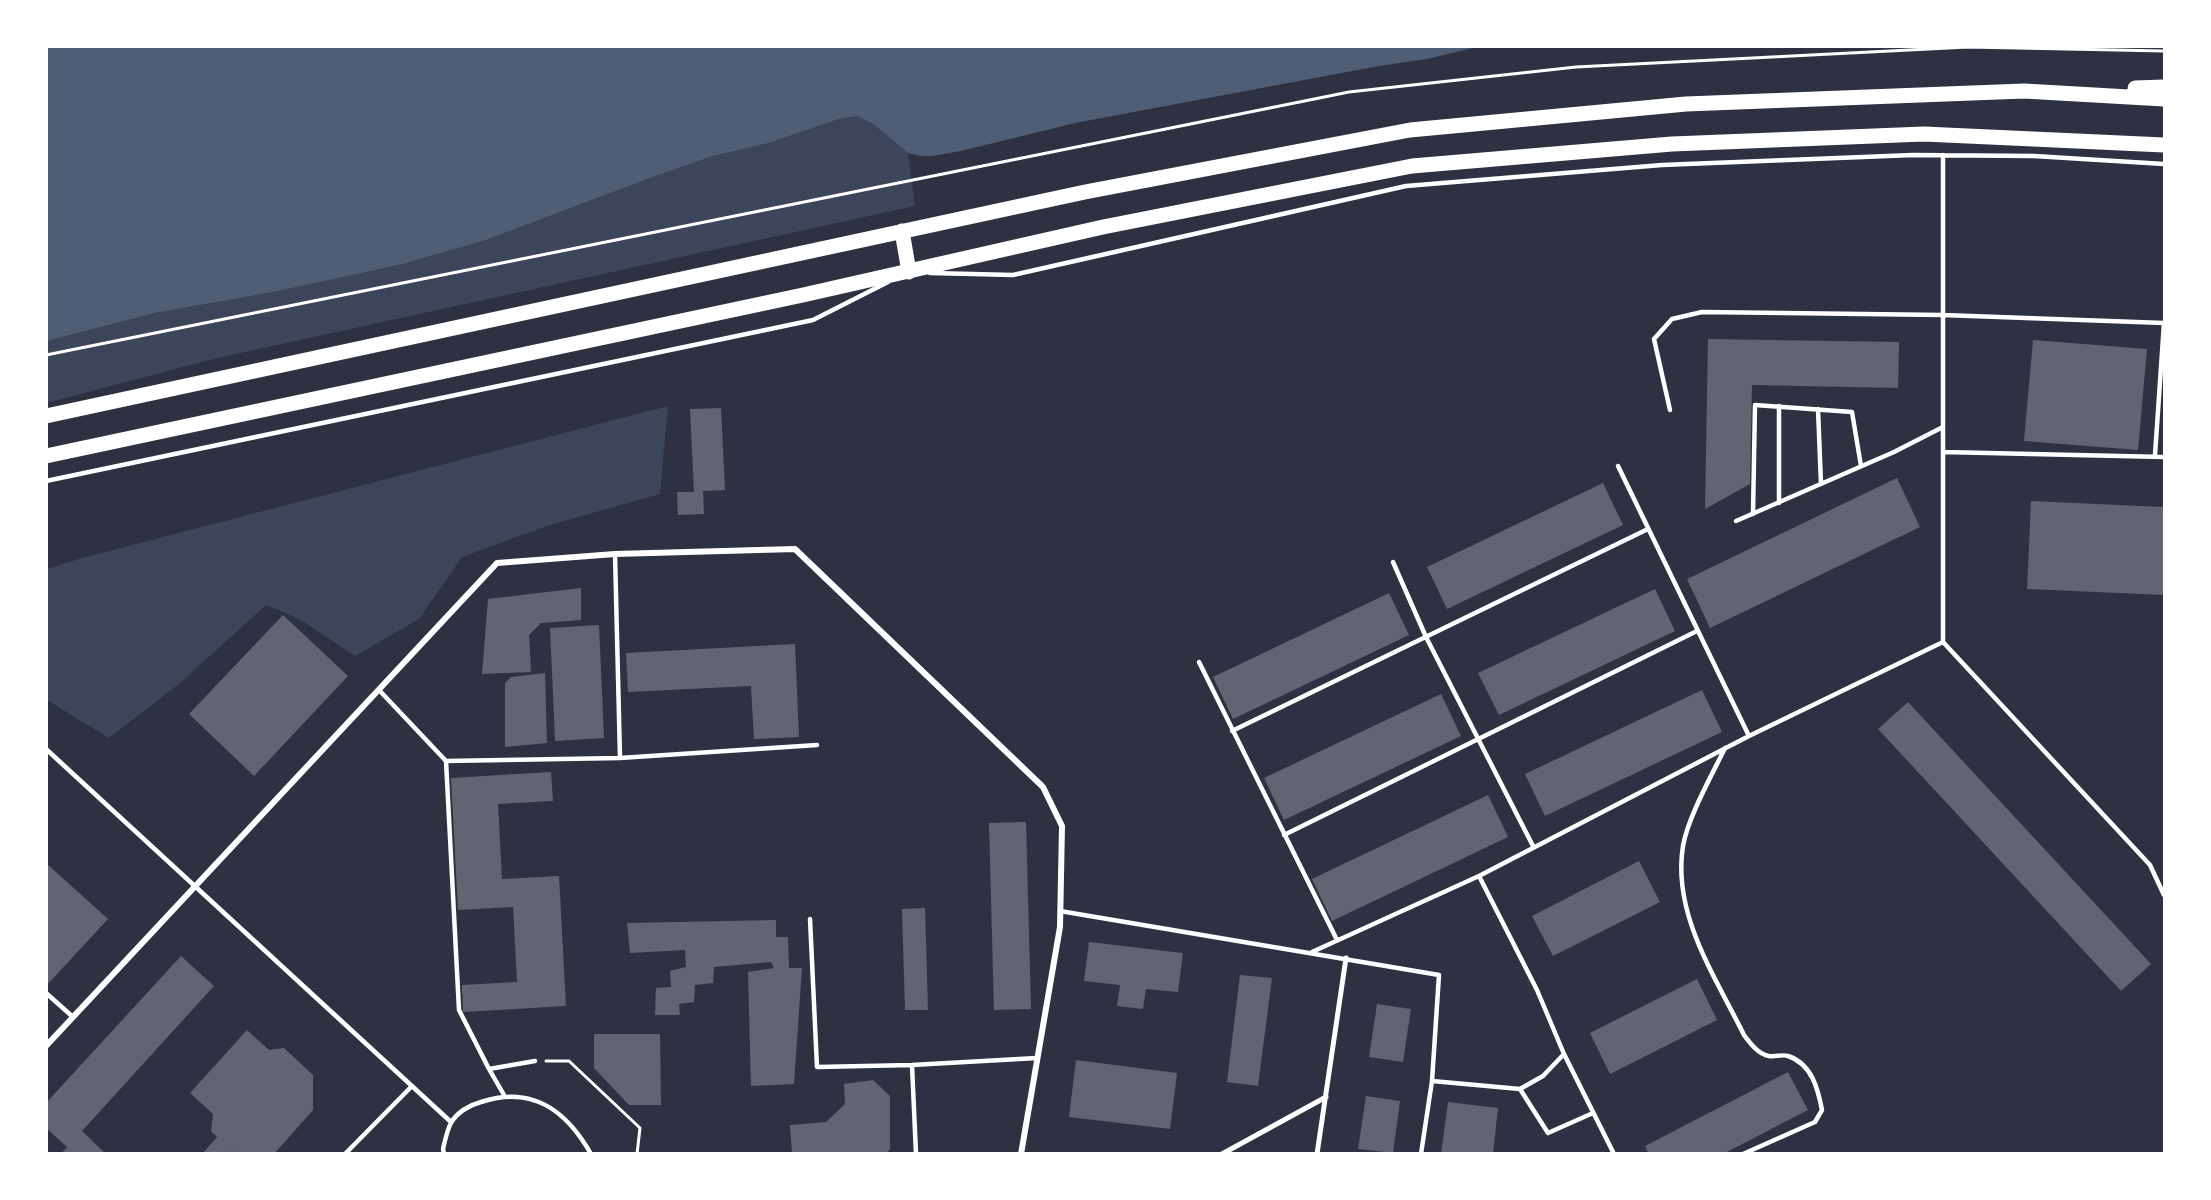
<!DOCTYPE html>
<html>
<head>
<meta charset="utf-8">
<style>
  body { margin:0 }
  #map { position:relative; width:2211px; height:1200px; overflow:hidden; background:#2d3142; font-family:"Fira Sans Condensed",sans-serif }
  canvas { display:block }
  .frame { position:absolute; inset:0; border:48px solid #fff; pointer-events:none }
</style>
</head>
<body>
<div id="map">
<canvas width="2211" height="1200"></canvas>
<div class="frame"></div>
</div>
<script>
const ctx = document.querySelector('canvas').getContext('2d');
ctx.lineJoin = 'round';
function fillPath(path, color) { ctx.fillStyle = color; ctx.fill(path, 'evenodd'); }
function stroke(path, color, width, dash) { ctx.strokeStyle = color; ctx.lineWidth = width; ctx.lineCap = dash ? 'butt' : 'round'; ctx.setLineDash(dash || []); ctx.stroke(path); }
fillPath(new Path2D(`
  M 857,116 L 873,124 L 908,153 L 915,206 L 213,359 L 47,403 L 47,341 L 155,313 L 274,292 L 403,264 L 486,240 L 653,177 L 713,156 L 769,143 L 839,119 Z
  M 668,406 L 660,494 L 550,525 L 462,557 L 419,619 L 355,656 L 301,620 L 266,605 L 180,683 L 109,738 L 47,700 L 47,569 L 82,558 Z`), '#3c4559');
fillPath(new Path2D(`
  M 47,46 L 1477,46 L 1477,47 L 1427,59 L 1379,66 L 1075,123 L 961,151 L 932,156 L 921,156 L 908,153 L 873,124 L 857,116 L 839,119 L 769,143 L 713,156 L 653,177 L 486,240 L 403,264 L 274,292 L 155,313 L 47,341 Z`), '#4f5d75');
fillPath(new Path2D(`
  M 1708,339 L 1899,342 L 1898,388 L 1752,385 L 1750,484 L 1705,509 Z
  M 2033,340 L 2147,349 L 2138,450 L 2024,441 Z
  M 721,408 L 725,490 L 703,491 L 704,514 L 678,515 L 677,492 L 694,492 L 690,409 Z
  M 1897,478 L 1920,527 L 1710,628 L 1687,579 Z
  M 1603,483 L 1623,525 L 1447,609 L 1427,567 Z
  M 2031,501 L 2164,507 L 2164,595 L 2027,589 Z
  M 581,588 L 581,620 L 541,623 L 529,635 L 531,672 L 482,674 L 488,599 Z
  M 1655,589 L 1675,631 L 1499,715 L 1478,673 Z
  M 1389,593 L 1409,635 L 1233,719 L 1213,677 Z
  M 283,615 L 348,676 L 254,776 L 189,714 Z
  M 599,625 L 604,738 L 555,741 L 550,628 Z
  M 795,644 L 799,737 L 754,739 L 751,686 L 628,692 L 626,653 Z
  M 545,673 L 547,743 L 505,747 L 505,683 L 511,677 Z
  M 1702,690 L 1722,732 L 1545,816 L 1525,774 Z
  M 1441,694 L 1461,736 L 1284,820 L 1264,778 Z
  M 1908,702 L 2151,964 L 2121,991 L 1878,729 Z
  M 551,772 L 553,801 L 498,804 L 502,879 L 559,876 L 566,1006 L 463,1012 L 462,985 L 517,982 L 513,907 L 458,910 L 451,778 Z
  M 1488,795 L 1508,837 L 1332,921 L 1312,879 Z
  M 1026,822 L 1031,1009 L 994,1010 L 989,823 Z
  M 1639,861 L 1660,902 L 1553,956 L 1532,916 Z
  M 46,863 L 108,919 L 46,986 Z
  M 925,908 L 928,1010 L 905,1010 L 902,909 Z
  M 776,920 L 776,937 L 788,937 L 789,968 L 802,968 L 794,1084 L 751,1086 L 748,972 L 774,968 L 771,962 L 714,967 L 713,983 L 695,985 L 694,1002 L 679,1004 L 680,1015 L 655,1015 L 656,988 L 671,987 L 670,971 L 686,967 L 685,950 L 630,953 L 627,923 Z
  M 1089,942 L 1183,953 L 1178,992 L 1146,989 L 1143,1009 L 1117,1006 L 1120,985 L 1084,981 Z
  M 181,956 L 214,986 L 82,1131 L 106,1154 L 61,1154 L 67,1147 L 46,1128 L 46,1103 Z
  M 1240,975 L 1272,978 L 1258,1086 L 1227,1082 Z
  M 1697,979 L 1717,1020 L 1610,1074 L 1590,1033 Z
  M 1377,1004 L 1411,1009 L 1403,1062 L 1369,1057 Z
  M 247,1030 L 269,1050 L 284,1048 L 313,1075 L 313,1110 L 274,1154 L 235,1154 L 232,1151 L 230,1154 L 202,1154 L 217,1137 L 211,1131 L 213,1114 L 190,1093 Z
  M 594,1034 L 660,1034 L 661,1105 L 629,1105 L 594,1068 Z
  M 1076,1060 L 1177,1073 L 1170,1129 L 1069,1117 Z
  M 1788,1072 L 1808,1110 L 1723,1154 L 1649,1154 L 1645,1146 Z
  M 873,1080 L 890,1096 L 890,1149 L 886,1154 L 792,1154 L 790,1125 L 826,1122 L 845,1104 L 844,1084 Z
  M 1366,1096 L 1400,1101 L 1393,1153 L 1358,1149 Z
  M 1448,1102 L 1498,1108 L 1493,1154 L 1441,1154 Z`), '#626471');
stroke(new Path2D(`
  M 46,355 L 1349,92 L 1576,67 L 1968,47 L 2164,51
  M 546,1061 L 569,1061 L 640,1128 L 637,1154`), '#fff', 3);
stroke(new Path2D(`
  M 1943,155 L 1943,642 L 2150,865 L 2164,895
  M 930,273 L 1013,275 L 1406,186 L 1662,165 L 1913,155 L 2034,156 L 2164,164
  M 1818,409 L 1821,484
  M 1670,410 L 1654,339 L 1672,319 L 1702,312 L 1943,315 L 2164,323
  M 1943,452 L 2164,457
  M 2155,455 L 2164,323
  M 1618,466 L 1749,736
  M 46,481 L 813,320 L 888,282
  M 1779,503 L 1779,406
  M 1753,514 L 1755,405 L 1852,412 L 1861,466
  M 1736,521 L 1894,452 L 1943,427
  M 615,554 L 620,758
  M 1393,562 L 1426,637 L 1533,846
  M 1199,662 L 1337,940
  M 379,690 L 446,761
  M 1232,731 L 1648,529
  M 1725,748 C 1712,775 1688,817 1683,846 C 1672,914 1715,976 1744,1035 C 1750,1043 1758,1054 1769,1056 C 1776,1057 1782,1054 1788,1056 C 1812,1064 1818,1089 1822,1110 L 1815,1122 L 1743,1154
  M 46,749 L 451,1122
  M 1284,835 L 1697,631
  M 1060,911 L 1439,975 L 1432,1081 L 1520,1089 L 1543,1076 L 1564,1054
  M 810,919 L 817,1067 L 912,1065 L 1037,1058
  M 1312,952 L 1479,876
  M 46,993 L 73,1017
  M 912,1065 L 916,1154
  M 489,1069 L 459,1010 L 446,761 L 620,758 L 817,745
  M 1520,1089 L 1548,1133 L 1593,1113
  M 504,1095 L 489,1069 L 535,1061
  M 345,1154 L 412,1086
  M 444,1154 L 443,1149 C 445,1141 447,1130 451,1123 C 457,1112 470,1105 481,1102 C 532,1085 566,1110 591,1154
  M 1421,1154 L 1432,1081
  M 1614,1154 L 1564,1054 L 1537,990 L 1479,876 L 1749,736 L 1943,642`), '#fff', 4.5);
stroke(new Path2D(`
  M 1222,1154 L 1326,1097
  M 1317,1154 L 1346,958`), '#fff', 5);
stroke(new Path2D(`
  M 46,1046 L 497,563 L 615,554 L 795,549 L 1043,787 L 1062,826 L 1060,927 L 1021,1154`), '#fff', 6);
stroke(new Path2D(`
  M 2135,88 L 2164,87
  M 902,231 L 909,272
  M 46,416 L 1085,192 L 1410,130 L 1686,104 L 2024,91 L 2164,99
  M 46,456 L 803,295 L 1103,227 L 1412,166 L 1672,144 L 1924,134 L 2164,145`), '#fff', 15);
</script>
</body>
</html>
